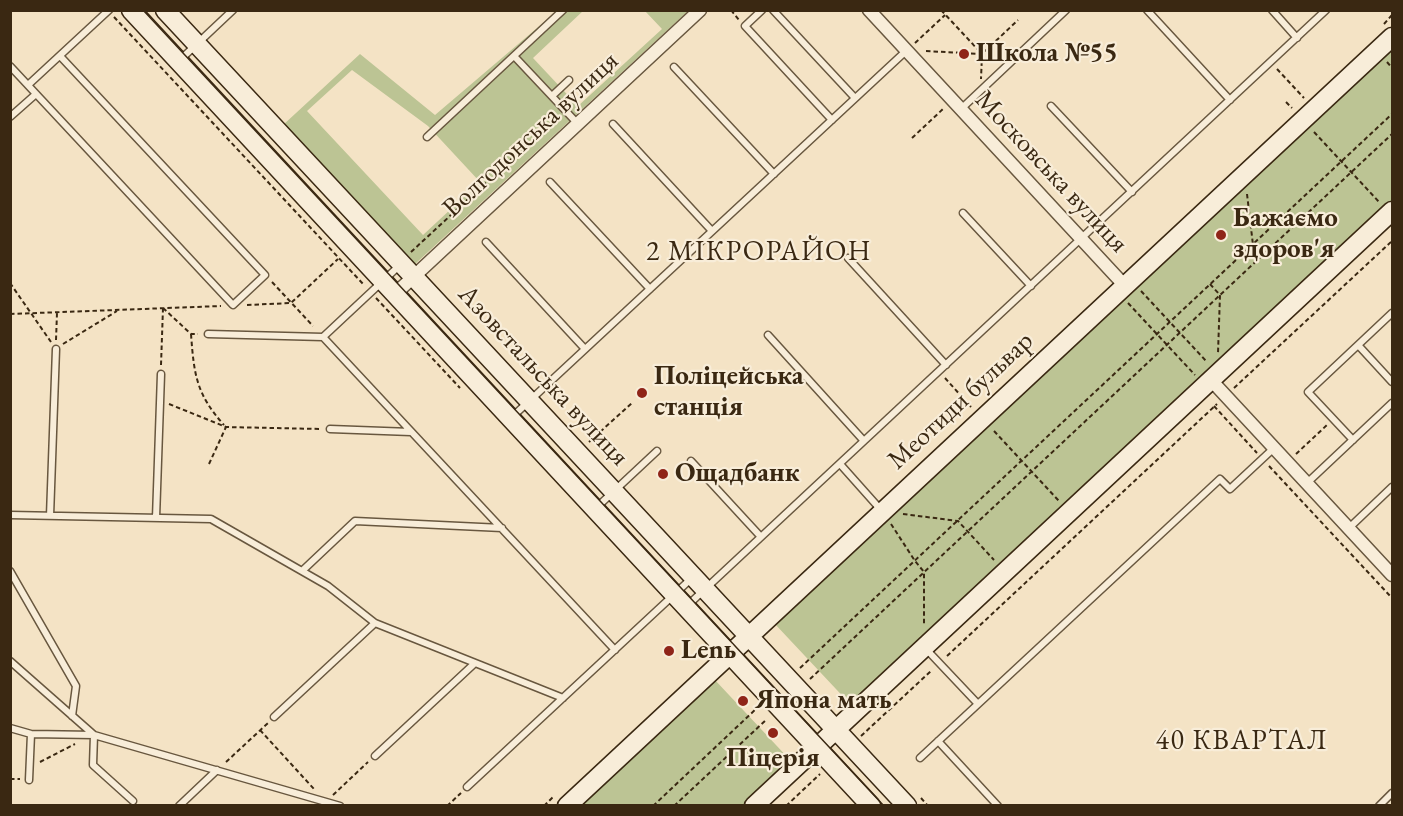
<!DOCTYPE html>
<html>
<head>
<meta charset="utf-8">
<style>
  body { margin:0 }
  #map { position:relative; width:1403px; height:816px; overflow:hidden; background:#f4e3c5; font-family:"EB Garamond",serif }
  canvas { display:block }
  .frame { position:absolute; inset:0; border:12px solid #3a2812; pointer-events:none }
</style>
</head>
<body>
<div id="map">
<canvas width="1403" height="816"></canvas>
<div class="frame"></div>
</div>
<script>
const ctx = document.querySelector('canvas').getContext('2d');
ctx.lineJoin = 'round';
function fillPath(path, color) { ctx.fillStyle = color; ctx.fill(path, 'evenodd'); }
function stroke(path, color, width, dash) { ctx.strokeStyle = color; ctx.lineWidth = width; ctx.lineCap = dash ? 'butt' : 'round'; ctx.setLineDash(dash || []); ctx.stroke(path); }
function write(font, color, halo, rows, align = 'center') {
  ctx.font = font + ' "EB Garamond",serif'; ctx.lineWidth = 4.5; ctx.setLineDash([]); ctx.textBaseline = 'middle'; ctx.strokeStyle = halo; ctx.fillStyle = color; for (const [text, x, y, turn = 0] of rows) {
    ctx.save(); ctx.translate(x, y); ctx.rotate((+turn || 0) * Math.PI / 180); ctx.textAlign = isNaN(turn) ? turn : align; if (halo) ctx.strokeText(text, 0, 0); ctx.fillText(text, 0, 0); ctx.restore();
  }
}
fillPath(new Path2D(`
  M 557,11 L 583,11 L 533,58 L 578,106 L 662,29 L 645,11 L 688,11 L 414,265 L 283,125 L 360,54 L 435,115 ZM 352,70 L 428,126 L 480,182 L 423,235 L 307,111 Z
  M 1392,47 L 1392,200 L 851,705 L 774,623 Z
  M 714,679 L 791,761 L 743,805 L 578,806 Z`), '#bcc494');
const lane = new Path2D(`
  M 762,10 L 745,26 L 832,120
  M 773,10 L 855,98
  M 1147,10 L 1230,100
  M 1272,10 L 1297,38
  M 514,56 L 578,124
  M 181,59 L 233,10
  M 10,66 L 233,305 L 265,275 L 60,56
  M 674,67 L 774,174
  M 28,85 L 109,10
  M 552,96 L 569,80
  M 1051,106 L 1132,192
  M 961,109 L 1066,10
  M 10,117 L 36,94
  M 613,124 L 712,231
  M 427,137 L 563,10
  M 550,182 L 650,289
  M 963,213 L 1031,286
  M 486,242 L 585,349
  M 848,258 L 946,365
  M 208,334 L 323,337 L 399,266
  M 768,335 L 864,441
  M 323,337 L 615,650
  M 1358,345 L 1392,382
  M 511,418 L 906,51
  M 330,429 L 411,432
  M 1353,440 L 1308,392 L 1392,313
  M 691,461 L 761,537
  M 840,464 L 881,510
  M 1307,483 L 1392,403
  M 596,508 L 657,451
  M 10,515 L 211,519 L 328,586 L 375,623 L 563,698
  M 50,516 L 56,349
  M 156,518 L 161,374
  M 1349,528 L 1392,487
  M 10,571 L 76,686 L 72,716
  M 302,571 L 355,521 L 502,528
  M 688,605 L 1326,10
  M 927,650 L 978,704
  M 10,661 L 94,735 L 93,765 L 133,801
  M 274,717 L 375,623
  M 10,728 L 31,734 L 94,735 L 340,806
  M 938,741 L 998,806
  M 375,756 L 475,663
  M 920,758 L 1220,479 L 1230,489 L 1274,448
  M 29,780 L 31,734
  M 467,787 L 693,577
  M 179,806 L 217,770
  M 1379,806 L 1392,793`);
const street = new Path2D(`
  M 869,10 L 1125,286
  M 395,294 L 700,10
  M 1211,380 L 1392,575`);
const secondary = new Path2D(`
  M 131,10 L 871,806
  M 165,10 L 907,806
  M 567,806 L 1392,37
  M 754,806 L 1392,211`);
stroke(lane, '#68573f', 9);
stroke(street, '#68573f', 15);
stroke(secondary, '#3a2812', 21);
stroke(new Path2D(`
  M 731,10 L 739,20
  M 941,10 L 982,54 L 981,79
  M 114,17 L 364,285
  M 1384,24 L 1392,15
  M 915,43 L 945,15
  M 926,51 L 982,54 L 1018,20
  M 1387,62 L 1392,68
  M 1277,69 L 1304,98
  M 1286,102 L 1292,108
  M 1314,132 L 1380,203
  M 912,138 L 943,109
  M 1247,194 L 1253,245 L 1263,255
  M 411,252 L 558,116
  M 272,282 L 313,326
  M 10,283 L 51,342
  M 1210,284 L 1220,295 L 1218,353
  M 1141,291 L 1207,362
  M 376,298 L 460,388
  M 1128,303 L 1195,375
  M 247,305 L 291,303 L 338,259
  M 163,308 L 191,334 L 198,334
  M 10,314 L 221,306
  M 191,334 C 194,374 196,394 224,425
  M 56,340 L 57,313
  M 63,344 L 117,311
  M 161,365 L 163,308
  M 945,378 L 971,407
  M 1234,388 L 1392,241
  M 169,404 L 226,427 L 321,429
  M 1214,406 L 1257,453
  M 994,431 L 1059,501
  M 589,442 L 633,402
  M 1296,454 L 1327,425
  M 209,464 L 226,427
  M 1269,466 L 1392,598
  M 903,514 L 958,521 L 994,560
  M 891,524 L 915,561 L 924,572 L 924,624
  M 947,656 L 1217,404
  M 800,668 L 1392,114
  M 810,679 L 1392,134
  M 260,730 L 314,789
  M 861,736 L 932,670
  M 40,762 L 75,744
  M 226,762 L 268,723
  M 10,779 L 20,779
  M 333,795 L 368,762
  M 921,798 L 928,806
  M 447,806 L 461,793
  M 544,806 L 554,796
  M 653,806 L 757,708
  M 674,806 L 767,719
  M 786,806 L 820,774`), '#3a2812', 2, [4.5, 3]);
stroke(lane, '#f8edd9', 6);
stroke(street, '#f8edd9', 12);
stroke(secondary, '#f8edd9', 18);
stroke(new Path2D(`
  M 143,10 L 884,806`), '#3a2812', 1.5);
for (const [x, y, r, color] of [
  [964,54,6,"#8f2418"],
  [1221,235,6,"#8f2418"],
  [642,393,6,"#8f2418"],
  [663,474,6,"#8f2418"],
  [669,651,6,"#8f2418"],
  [743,701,6,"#8f2418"],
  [773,733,6,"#8f2418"]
]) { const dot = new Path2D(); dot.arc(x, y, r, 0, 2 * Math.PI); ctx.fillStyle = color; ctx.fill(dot); stroke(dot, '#f8edd9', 2); }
write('bold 27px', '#3a2812', '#f8edd9', [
  ["Школа №55",976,54],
  ["Бажаємо",1233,219],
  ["здоров'я",1233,250],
  ["Поліцейська",654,377],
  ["станція",654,408],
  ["Ощадбанк",675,474],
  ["Lenь",681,651],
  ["Япона мать",755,701],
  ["Піцерія",773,759,"center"]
], 'left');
write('27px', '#3a2812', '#f8edd9', [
  ["Волгодонська вулиця",531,135,-43],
  ["Московська вулиця",1051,172,47],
  ["Азовстальська вулиця",543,376,47],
  ["Меотиди бульвар",961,401,-43]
]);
ctx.letterSpacing = '1.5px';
write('28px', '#3a2812', '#f8edd9', [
  ["2 МІКРОРАЙОН",759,252],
  ["40 КВАРТАЛ",1242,741]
]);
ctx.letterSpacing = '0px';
</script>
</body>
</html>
